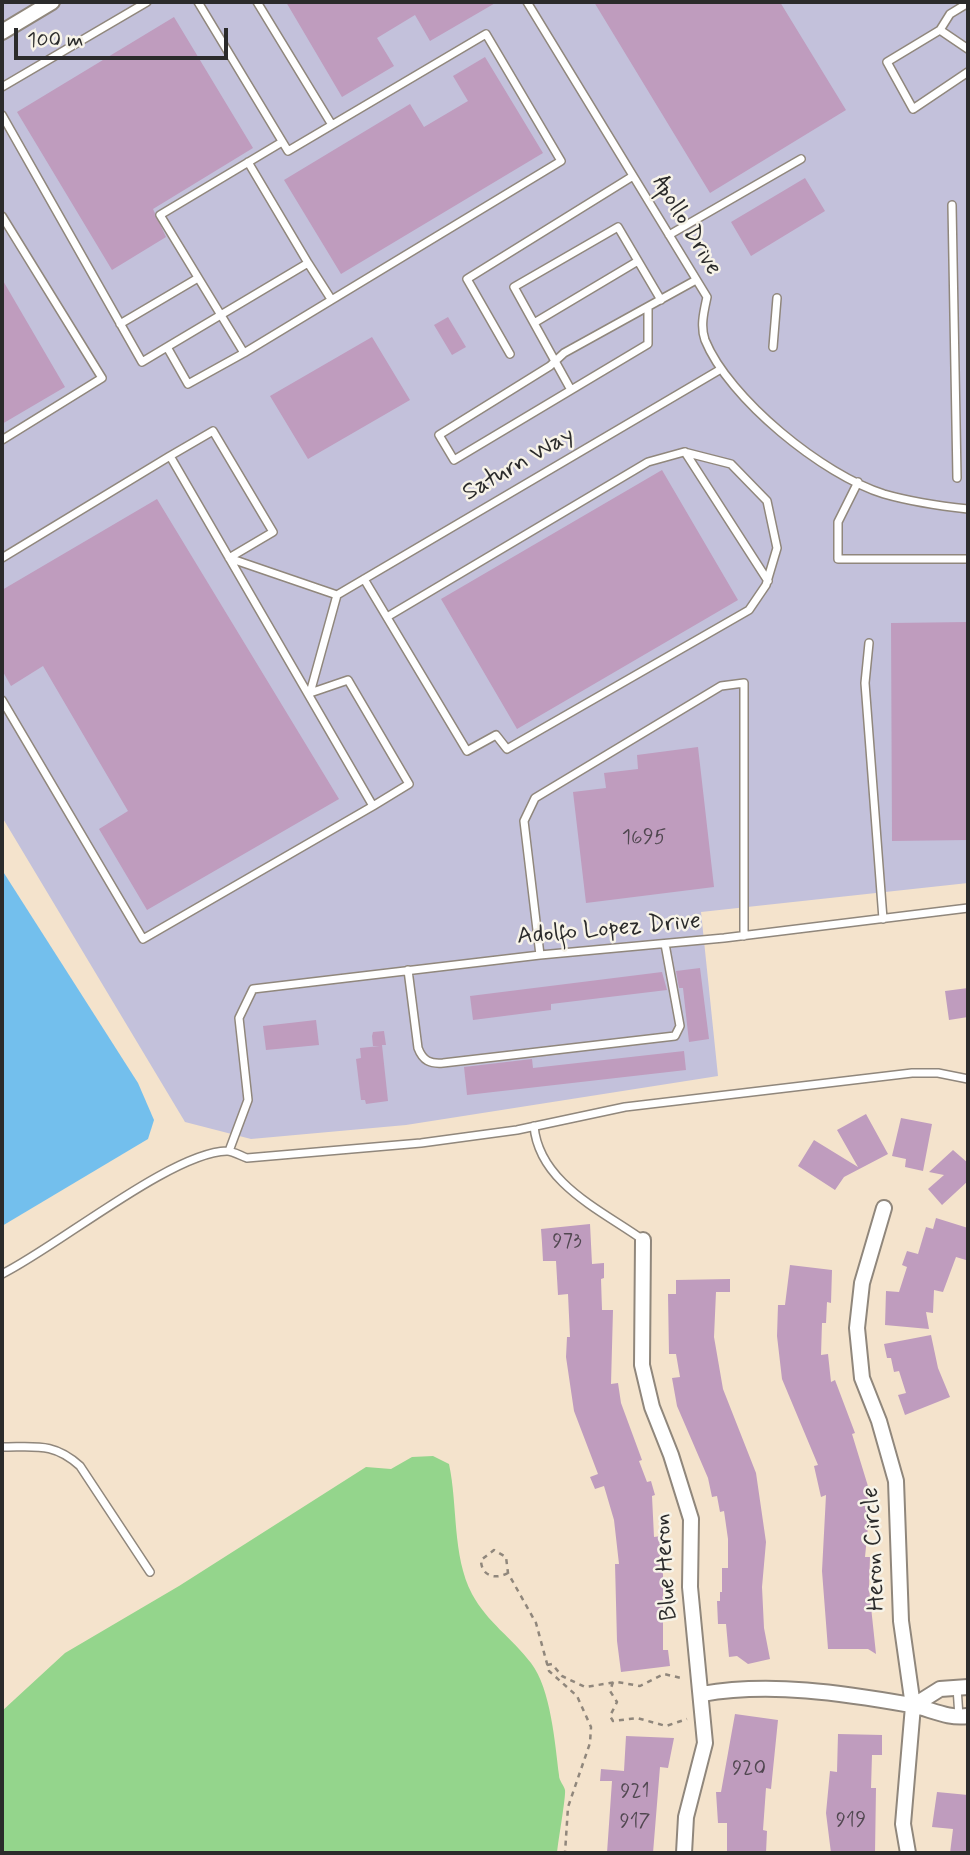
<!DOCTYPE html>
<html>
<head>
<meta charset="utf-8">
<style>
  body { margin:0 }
  #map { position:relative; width:970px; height:1855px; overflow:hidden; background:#f4e3cc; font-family:Mynerve,sans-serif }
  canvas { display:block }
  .frame { position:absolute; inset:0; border:4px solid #2b2b2b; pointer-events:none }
  .scale { position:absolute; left:14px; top:28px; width:214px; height:32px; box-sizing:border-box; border:4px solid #2b2b2b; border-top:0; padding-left:9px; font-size:21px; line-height:24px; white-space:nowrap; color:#2b2b2b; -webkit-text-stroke:5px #f7f3e8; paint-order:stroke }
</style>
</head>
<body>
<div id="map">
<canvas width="970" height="1855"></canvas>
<div class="frame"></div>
<div class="scale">100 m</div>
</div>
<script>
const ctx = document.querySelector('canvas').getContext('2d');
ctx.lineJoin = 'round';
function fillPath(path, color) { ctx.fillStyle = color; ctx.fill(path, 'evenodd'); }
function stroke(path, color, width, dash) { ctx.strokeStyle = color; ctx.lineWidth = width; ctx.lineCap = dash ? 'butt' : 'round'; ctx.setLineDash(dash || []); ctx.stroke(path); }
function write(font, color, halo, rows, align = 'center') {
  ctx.font = font + ' Mynerve,sans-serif'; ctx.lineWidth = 5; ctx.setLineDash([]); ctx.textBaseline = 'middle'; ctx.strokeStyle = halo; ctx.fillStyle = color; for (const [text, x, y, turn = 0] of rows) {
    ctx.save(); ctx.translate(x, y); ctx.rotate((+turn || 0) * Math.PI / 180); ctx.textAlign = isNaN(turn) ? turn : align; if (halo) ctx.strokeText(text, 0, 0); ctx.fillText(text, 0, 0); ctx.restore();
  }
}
fillPath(new Path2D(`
  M 2,2 L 968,2 L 968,883 L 701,912 L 718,1076 L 406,1125 L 251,1139 L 185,1122 L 2,817 Z`), '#c3c1db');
fillPath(new Path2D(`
  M 433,1456 L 449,1464 C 458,1506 452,1555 472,1594 C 487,1622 512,1638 531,1663 C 551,1689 555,1744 559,1775 C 559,1781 564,1785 565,1790 C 566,1797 558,1841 557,1853 L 2,1853 L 2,1711 L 65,1653 L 179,1586 L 366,1467 L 391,1469 L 412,1457 Z`), '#94d58c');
fillPath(new Path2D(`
  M 2,870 L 138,1083 L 154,1120 L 148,1139 L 2,1226 Z`), '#73bfed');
fillPath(new Path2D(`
  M 286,2 L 497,2 L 430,41 L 415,15 L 377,38 L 394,66 L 342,97 Z
  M 594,2 L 780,2 L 846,110 L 710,193 Z
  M 174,17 L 253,148 L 153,209 L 166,237 L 112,270 L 17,112 Z
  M 485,57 L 543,153 L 341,274 L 284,180 L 410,104 L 424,127 L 468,101 L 453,76 Z
  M 805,178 L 825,211 L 751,256 L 731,222 Z
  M 2,279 L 65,387 L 2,424 Z
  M 448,317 L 466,347 L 452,355 L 434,325 Z
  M 372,337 L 410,400 L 308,459 L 270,396 Z
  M 662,470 L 738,600 L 517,729 L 441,599 Z
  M 157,499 L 339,799 L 147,910 L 99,829 L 128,811 L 43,666 L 11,686 L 2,670 L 2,590 Z
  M 968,622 L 968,840 L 892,841 L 891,623 Z
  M 698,747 L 714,887 L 586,903 L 573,792 L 606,788 L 604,773 L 638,769 L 637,755 Z
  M 700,968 L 709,1039 L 689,1042 L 683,988 L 679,988 L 676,971 Z
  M 662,972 L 667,990 L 551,1004 L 551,1010 L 473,1020 L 470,996 Z
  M 968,988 L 968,1017 L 949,1020 L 945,991 Z
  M 316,1020 L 319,1045 L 266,1050 L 263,1026 Z
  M 384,1031 L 386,1045 L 382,1045 L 388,1101 L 366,1104 L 365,1100 L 361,1100 L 356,1059 L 361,1058 L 360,1048 L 380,1046 L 373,1046 L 372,1036 L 373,1032 Z
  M 684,1051 L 686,1070 L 467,1095 L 464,1067 L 532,1059 L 533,1068 Z
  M 866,1114 L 888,1154 L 844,1177 L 835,1190 L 798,1166 L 814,1140 L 858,1167 L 837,1130 Z
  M 901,1118 L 932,1124 L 923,1171 L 905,1167 L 906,1159 L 892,1156 Z
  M 953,1150 L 968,1163 L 968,1181 L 942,1205 L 928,1189 L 944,1175 L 929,1172 Z
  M 936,1218 L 968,1228 L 966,1260 L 956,1257 L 943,1292 L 934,1290 L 933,1313 L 926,1312 L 929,1329 L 885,1325 L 886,1291 L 899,1292 L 907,1267 L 902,1265 L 907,1251 L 918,1254 L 926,1227 L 933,1229 Z
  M 590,1224 L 592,1264 L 604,1263 L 604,1278 L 601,1279 L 602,1310 L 613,1310 L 611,1384 L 618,1383 L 621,1403 L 642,1460 L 639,1461 L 647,1482 L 651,1481 L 655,1495 L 652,1496 L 654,1537 L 661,1536 L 663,1554 L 663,1650 L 668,1650 L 670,1666 L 621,1672 L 617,1641 L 615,1564 L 619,1564 L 614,1520 L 604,1486 L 595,1489 L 590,1477 L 598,1474 L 574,1411 L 566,1357 L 567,1337 L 570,1337 L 568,1294 L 558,1295 L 556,1261 L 543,1261 L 542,1243 L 541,1229 Z
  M 790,1265 L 832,1270 L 831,1303 L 827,1302 L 826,1323 L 822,1323 L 821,1355 L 828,1354 L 831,1382 L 835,1380 L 855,1433 L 852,1434 L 871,1496 L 865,1557 L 870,1557 L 869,1588 L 876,1654 L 868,1649 L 828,1649 L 822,1571 L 826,1495 L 821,1497 L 814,1466 L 818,1465 L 782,1379 L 777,1336 L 778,1305 L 785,1305 Z
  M 730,1279 L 730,1292 L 716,1292 L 714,1337 L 723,1389 L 756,1473 L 766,1542 L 762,1587 L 764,1628 L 770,1659 L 748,1664 L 737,1656 L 729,1657 L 726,1624 L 718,1624 L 717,1601 L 720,1601 L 720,1592 L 722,1592 L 722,1568 L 728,1568 L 728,1539 L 724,1511 L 720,1512 L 717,1496 L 712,1497 L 708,1478 L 677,1406 L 672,1378 L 680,1377 L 676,1354 L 669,1354 L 668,1294 L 676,1294 L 676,1280 Z
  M 931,1335 L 938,1368 L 950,1397 L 905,1415 L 898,1395 L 906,1393 L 899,1371 L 894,1372 L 891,1358 L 887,1358 L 884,1344 Z
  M 735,1714 L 778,1720 L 771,1789 L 766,1788 L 763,1830 L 767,1831 L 766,1853 L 727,1853 L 727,1823 L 718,1823 L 716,1792 L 721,1792 Z
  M 838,1734 L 882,1735 L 882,1755 L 872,1755 L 871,1788 L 876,1788 L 875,1853 L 831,1853 L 826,1813 L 830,1771 L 837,1772 Z
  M 626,1736 L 674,1738 L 668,1768 L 660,1767 L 653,1853 L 607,1853 L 612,1781 L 600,1781 L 601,1769 L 624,1771 Z
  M 937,1792 L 968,1795 L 968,1853 L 950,1853 L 953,1829 L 932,1827 Z`), '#bf9cbe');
const lane = new Path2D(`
  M 198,2 L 288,151 L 332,125 L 257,2
  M 527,2 L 707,297 C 704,311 700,326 705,340 C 729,399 823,475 884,494 C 912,502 940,506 968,509
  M 968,3 L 950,14 L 940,30 L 968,49
  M 940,30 L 887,62 L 913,109 L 968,72
  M 2,87 L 147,2
  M 2,115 L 142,362 L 167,347 L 188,384 L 244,353 L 160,215 L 282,142
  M 952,205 L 957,478
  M 2,216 L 102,378 L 2,440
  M 669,235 L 801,159
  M 308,263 L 331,299
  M 648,307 L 648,344 L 454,460 L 439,435 L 550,366 L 564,353 L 696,280
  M 534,323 L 638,261
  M 120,324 L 198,278
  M 167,347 L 308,263 L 248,162
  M 773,347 L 777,298
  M 244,353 L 561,161 L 486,34 L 332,125
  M 510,354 L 467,279 L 633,176
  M 571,390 L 514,287 L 618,227 L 661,300
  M 685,452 L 768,581
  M 170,456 L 213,431 L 273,532 L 229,558
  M 858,482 L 838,522 L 838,559 L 968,559
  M 2,558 L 170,456 L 373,806 L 143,939 L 2,700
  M 229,558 L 337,595
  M 364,579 L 467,751 L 496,735 L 507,749 L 749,610 L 766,585 L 777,548 L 767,501 L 731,464 L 684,452 L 648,462 L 387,617
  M 337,595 L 721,369
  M 869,643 L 865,683 L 883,919
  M 310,693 L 348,680 L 409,784 L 373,806
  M 310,693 L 337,595
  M 540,955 L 524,821 L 535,798 L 721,686 L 744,683 L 744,936
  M 408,970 L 418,1048 C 423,1061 430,1064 443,1063 L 675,1036 L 680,1026 L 665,944
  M 534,1126 C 539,1183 601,1210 643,1240
  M 229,1151 L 248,1100 L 239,1018 L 253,989 L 540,955 L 724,938 L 968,908
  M 2,1274 C 57,1247 172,1152 227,1151 C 233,1151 241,1156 247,1158 L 421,1143 L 517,1130 L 625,1107 L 912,1073 L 938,1073 L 968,1079
  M 2,1447 C 35,1447 54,1442 80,1466 L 150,1572
  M 957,1687 L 959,1717`);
const street = new Path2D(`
  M 2,32 L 52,2
  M 884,1208 L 862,1283 L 857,1328 L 862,1378 L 879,1421 L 896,1481 L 901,1621 L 913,1706 L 903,1824 L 908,1853
  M 643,1240 L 642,1365 L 652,1407 L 671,1455 L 691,1519 L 690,1587 L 705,1743 L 686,1817 L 684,1853
  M 702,1694 C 770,1682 843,1693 911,1705 C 931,1709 947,1719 968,1716
  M 913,1706 L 940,1689 L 968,1687`);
stroke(lane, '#90877c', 10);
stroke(street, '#90877c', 18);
stroke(new Path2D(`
  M 508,1573 C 495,1580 481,1576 481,1560 L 494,1550 L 506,1557 L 508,1573 L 536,1623 L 549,1671 L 577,1696 L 591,1727 L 590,1743 L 568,1807 L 565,1853
  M 547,1665 L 552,1664 L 562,1676 L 585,1687 L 617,1682 L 640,1686 L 664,1674 L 681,1678
  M 613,1682 L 610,1691 L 617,1702 L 610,1716 L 613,1721 L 637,1718 L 666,1726 L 687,1719`), '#90877c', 2.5, [5, 5]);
stroke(lane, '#fff', 7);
stroke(street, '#fff', 14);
write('21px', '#504750', null, [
  ["1695",644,839],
  ["973",567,1243],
  ["920",749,1770],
  ["921",635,1793],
  ["919",851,1822],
  ["917",635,1823]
]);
write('24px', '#2b2b2b', '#f7f3e8', [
  ["Apollo Drive",686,226,59],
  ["Saturn Way",519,465,-30],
  ["Adolfo Lopez Drive",609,930,-5],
  ["Heron Circle",875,1549,-93],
  ["Blue Heron",667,1567,-94]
]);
</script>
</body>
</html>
